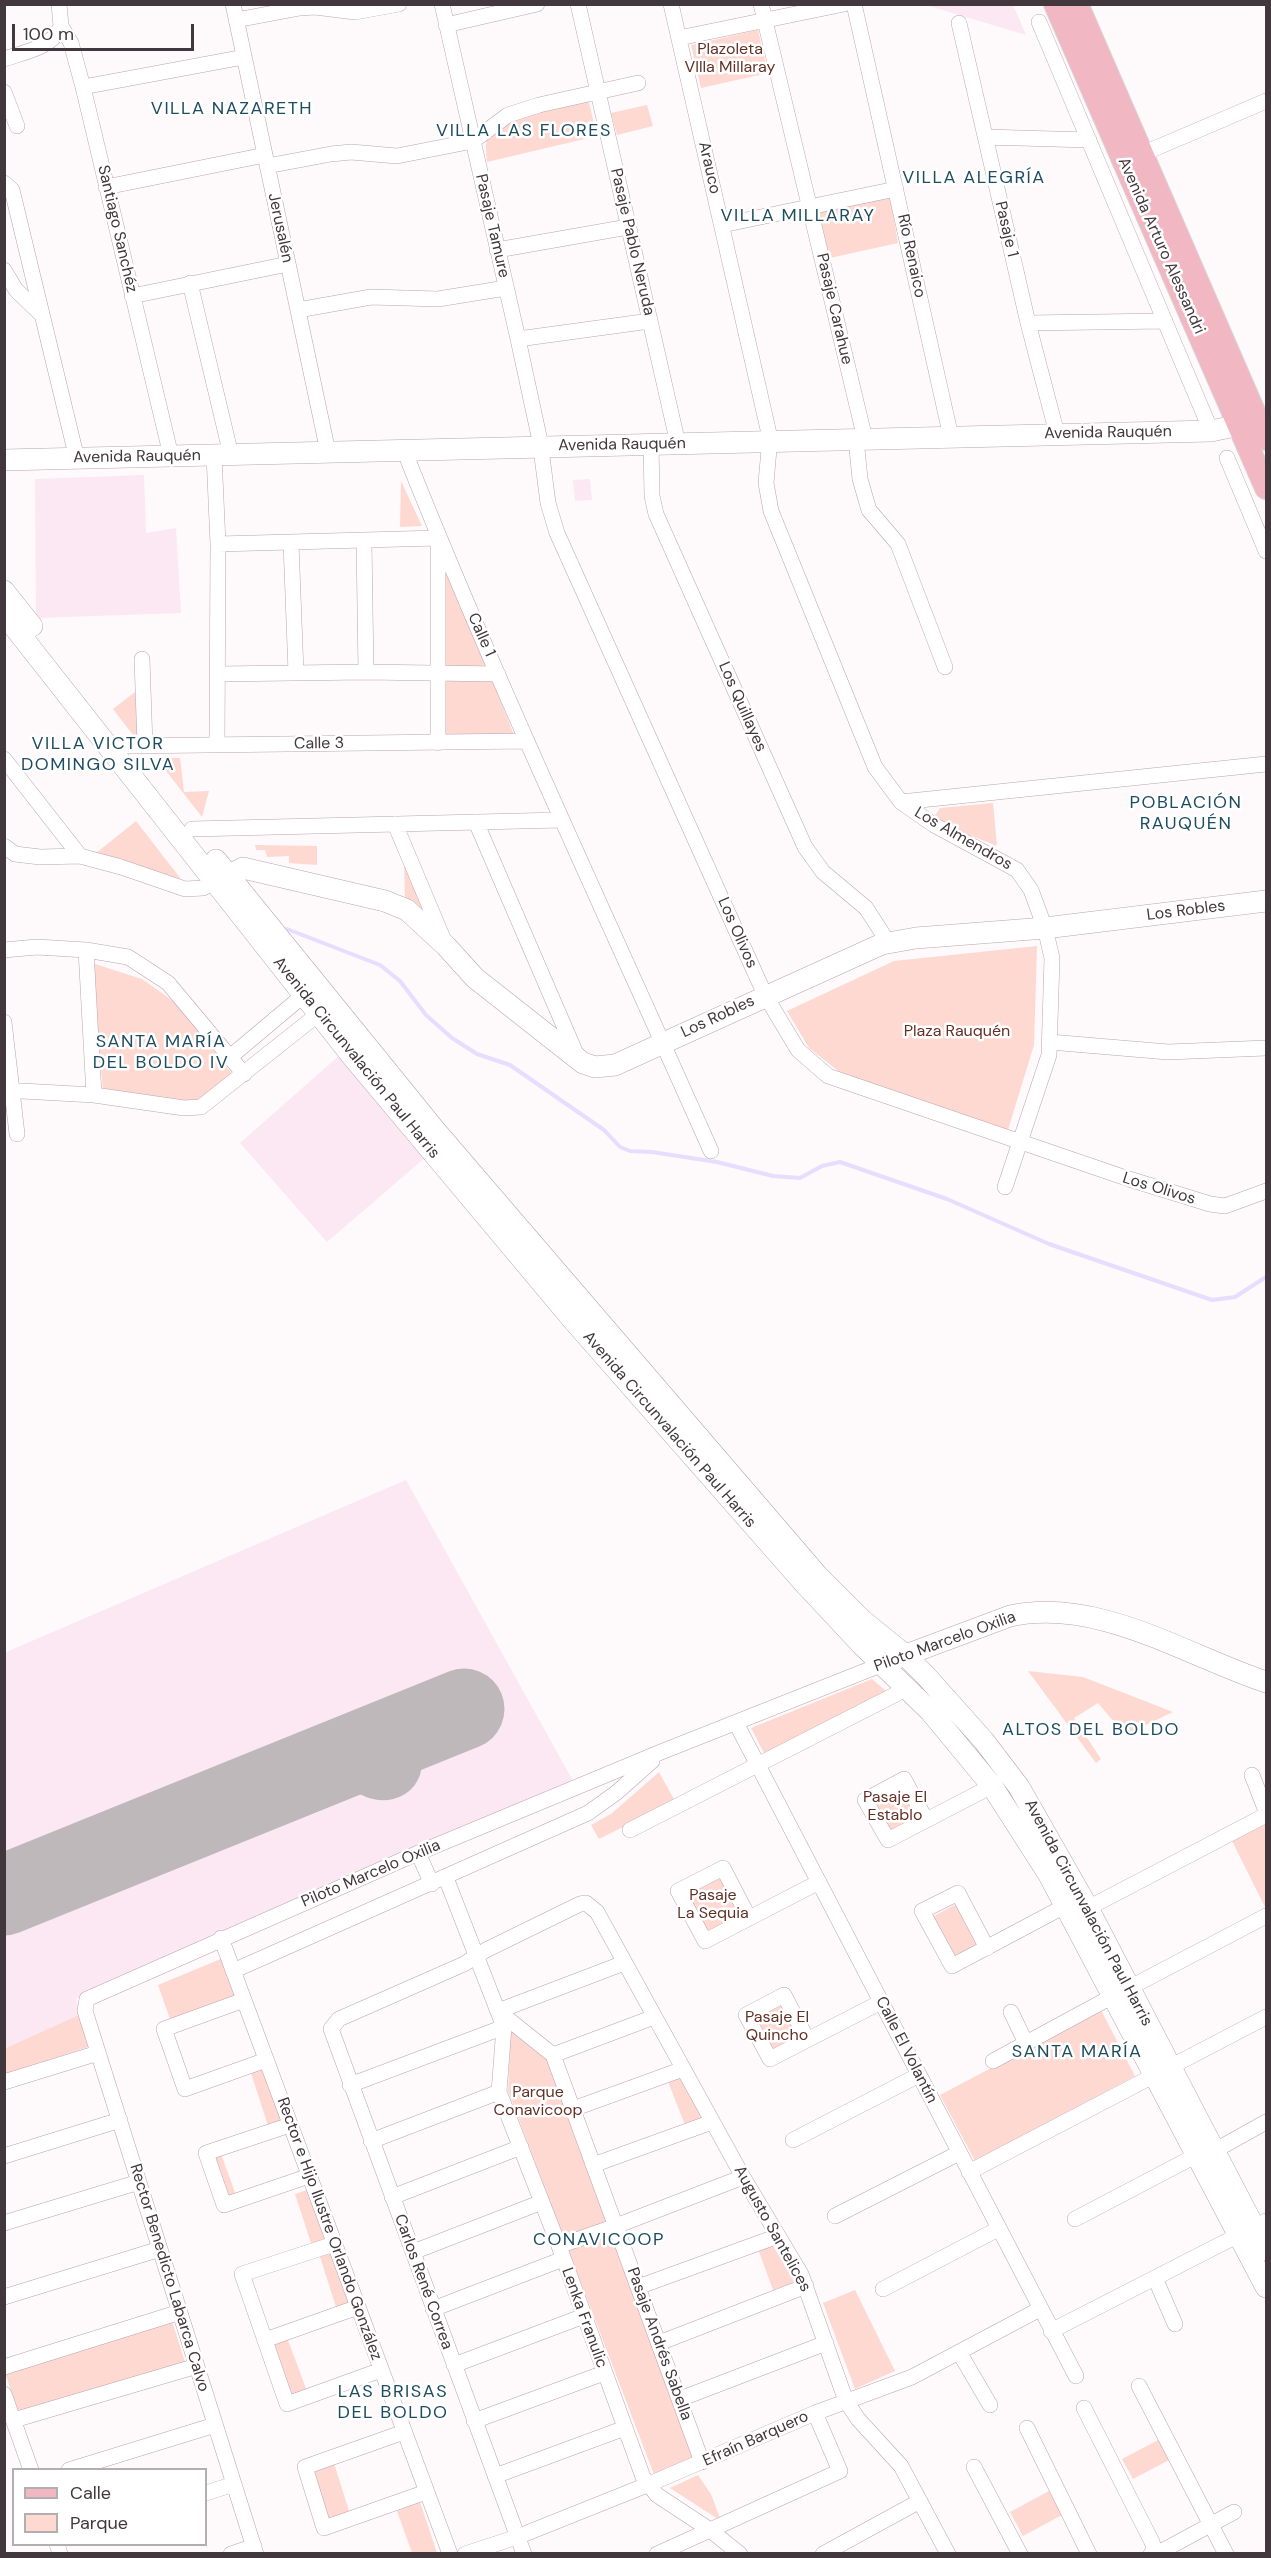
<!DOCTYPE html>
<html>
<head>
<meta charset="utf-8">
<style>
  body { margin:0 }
  #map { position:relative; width:1271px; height:2558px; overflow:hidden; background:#fef9fb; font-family:"DM Sans",sans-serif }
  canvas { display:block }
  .frame { position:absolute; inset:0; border:6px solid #41373c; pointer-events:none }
  .legend { position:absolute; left:12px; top:2468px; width:195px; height:78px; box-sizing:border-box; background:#fff; border:2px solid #b3afb1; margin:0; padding:8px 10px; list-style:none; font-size:18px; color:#41373c }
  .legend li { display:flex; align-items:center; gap:12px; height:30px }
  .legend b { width:30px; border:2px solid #b3afb1 }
  .scale { position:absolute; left:12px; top:24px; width:182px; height:27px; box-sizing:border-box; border:3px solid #41373c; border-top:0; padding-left:8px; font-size:18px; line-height:21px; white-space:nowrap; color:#41373c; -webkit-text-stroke:4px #fff; paint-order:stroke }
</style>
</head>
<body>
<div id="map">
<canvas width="1271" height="2558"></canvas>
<div class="frame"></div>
<ul class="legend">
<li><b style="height:8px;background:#f1b7c2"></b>Calle</li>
<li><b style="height:16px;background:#fdd9d2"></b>Parque</li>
</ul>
<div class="scale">100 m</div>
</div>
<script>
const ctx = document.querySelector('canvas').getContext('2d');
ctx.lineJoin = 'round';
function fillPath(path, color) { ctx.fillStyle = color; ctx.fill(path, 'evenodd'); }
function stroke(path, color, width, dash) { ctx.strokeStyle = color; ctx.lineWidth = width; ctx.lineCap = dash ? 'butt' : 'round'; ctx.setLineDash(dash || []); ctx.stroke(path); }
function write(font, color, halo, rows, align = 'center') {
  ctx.font = font + ' "DM Sans",sans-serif'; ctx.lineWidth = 5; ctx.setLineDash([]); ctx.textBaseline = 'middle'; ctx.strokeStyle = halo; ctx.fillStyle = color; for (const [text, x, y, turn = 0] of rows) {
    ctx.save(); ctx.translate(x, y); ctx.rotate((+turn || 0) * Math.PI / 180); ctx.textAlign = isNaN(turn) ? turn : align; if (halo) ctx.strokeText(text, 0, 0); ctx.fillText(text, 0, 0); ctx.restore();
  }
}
fillPath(new Path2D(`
  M 926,5 L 1013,5 L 1026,35 Z
  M 144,475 L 146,533 L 176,528 L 181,613 L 36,618 L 35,479 Z
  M 590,479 L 592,500 L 575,501 L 573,480 Z
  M 341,1054 L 427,1156 L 327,1242 L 240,1143 Z
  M 406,1480 L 573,1781 L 245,1921 L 76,1999 L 81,2014 L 5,2049 L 4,1653 Z`), '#fbe8f2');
fillPath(new Path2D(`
  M 758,30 L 768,73 L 701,88 L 691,45 Z
  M 587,94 L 597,136 L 487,162 C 486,153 485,142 488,134 C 496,114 566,100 587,94 Z
  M 647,105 L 653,126 L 617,135 L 611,113 Z
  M 890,198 L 898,243 L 830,258 L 818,212 Z
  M 401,481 L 422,526 L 400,527 Z
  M 441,561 L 488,670 L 445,669 Z
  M 445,676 L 491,677 L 514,735 L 445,736 Z
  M 135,692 L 139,743 L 113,709 Z
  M 156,758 L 180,758 L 184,792 L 209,791 L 202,817 Z
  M 993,803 L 997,846 L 939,823 L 935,815 L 940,808 Z
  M 136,821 L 181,879 L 96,853 Z
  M 255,845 L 317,846 L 317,865 L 289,863 L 289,856 L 267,857 L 265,850 L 256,850 Z
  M 404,859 L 435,934 L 405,904 Z
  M 1037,946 L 1034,1045 L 1008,1130 L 841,1073 L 809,1048 L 787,1011 L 894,961 Z
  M 92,963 L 142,979 L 176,1003 L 236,1079 L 203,1105 L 103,1092 Z
  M 1028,1671 L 1083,1677 L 1173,1712 L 1125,1735 L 1098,1703 L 1074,1718 L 1101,1759 L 1096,1763 Z
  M 872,1679 L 886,1691 L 765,1755 L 751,1728 Z
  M 659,1772 L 675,1801 L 599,1839 L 591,1825 L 611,1814 Z
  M 902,1784 L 919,1815 L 887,1832 L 871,1801 Z
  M 1266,1824 L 1266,1909 L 1232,1841 Z
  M 720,1874 L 743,1918 L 707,1936 L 684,1893 Z
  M 956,1904 L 980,1945 L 956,1958 L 932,1917 Z
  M 223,1958 L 237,1998 L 170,2019 L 158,1985 Z
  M 783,2000 L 803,2037 L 772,2054 L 752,2017 Z
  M 1101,2010 L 1135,2076 L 975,2161 L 940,2095 Z
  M 81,2014 L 88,2047 L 5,2074 L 4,2049 Z
  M 511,2024 L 549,2060 L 696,2460 L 655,2477 L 508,2091 Z
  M 261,2066 L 282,2124 L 269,2129 L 250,2070 Z
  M 678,2075 L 702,2118 L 685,2125 L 667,2079 Z
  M 220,2151 L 237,2198 L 225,2202 L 209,2155 Z
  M 310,2189 L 329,2240 L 312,2246 L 295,2194 Z
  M 770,2241 L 795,2282 L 773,2290 L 757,2246 Z
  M 334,2251 L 350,2305 L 337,2310 L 320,2257 Z
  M 855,2290 L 895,2371 L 855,2389 L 823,2303 Z
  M 172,2321 L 185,2362 L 18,2411 L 5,2373 Z
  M 286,2335 L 308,2394 L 288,2401 L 267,2341 Z
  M 1160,2439 L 1171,2459 L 1133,2479 L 1122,2459 Z
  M 334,2463 L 350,2514 L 328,2521 L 311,2471 Z
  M 698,2475 L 711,2494 L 721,2521 L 670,2488 Z
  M 1049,2491 L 1062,2515 L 1023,2536 L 1010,2512 Z
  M 420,2502 L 437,2553 L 412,2553 L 397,2511 Z`), '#fdd9d2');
stroke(new Path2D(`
  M 287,929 L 380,965 L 400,981 L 426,1015 L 452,1038 L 477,1054 L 510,1065 L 604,1130 L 620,1147 L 630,1151 L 652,1152 L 717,1162 L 773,1176 L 800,1178 L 822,1166 L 840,1162 L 947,1199 L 1049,1244 L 1212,1300 L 1235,1297 L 1266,1277`), '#e6ddff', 4);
stroke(new Path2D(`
  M 321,1767 C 331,1767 340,1767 349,1771 C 362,1775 374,1787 389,1783 C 412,1777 408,1751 394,1738`), '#beb8bb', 33);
stroke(new Path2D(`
  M 4,1895 L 464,1709`), '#beb8bb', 81);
const street = new Path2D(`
  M 59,4 L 61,26 L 71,43 L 83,87 L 171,456
  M 233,4 L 328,452
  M 442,4 L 518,339 L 540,441 L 548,503 L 557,533 L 765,995 L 798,1050 L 828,1076 L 1129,1179 L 1210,1204 L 1225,1206 L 1266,1191
  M 578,4 L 678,444
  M 671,4 L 770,438 L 766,483 L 771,511 L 875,767 L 901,802 L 934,825 L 1017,870 L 1031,890 L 1045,928 L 1052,958 L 1049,1055 L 1005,1187
  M 761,4 L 865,439
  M 854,4 L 951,437
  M 236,20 L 300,8 L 315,7 L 355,12 L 399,4
  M 1039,22 L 1211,431
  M 959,23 L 1028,323 L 1057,434
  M 446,25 L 537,4
  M 679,38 L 844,4
  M 4,59 C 24,52 53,48 61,26
  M 83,87 L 244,57
  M 4,92 L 17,126
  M 985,137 L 1089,140
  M 1142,154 L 1266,101
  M 267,166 L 331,154 L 351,152 L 397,156 L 473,141 L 508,115 L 539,105 L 638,83
  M 4,183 L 12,190 L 77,459
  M 106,187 L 265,155
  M 722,225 L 896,189
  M 497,250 L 628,227
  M 4,270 L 16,290 L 42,315
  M 190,283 L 231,455
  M 132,296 L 288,264
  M 298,310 L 371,297 L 438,299 L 506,288
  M 1028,323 L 1165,321
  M 518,339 L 650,321
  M 856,439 L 860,479 L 869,510 L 898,544 L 945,667
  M 651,444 L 652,496 L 656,514 L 805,847 L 823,872 L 866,908 L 888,942
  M 404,450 C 498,687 607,917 711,1151
  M 214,455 L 218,544 L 217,745
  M 1227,458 L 1266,551
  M 364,541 L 366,672
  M 291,543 L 296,673
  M 218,544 L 438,538 L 438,743
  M 142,659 L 145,746
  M 218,674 L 366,672 L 498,674
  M 112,751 L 126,746 L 526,741
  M 4,759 L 80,856
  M 901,802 L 1266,764
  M 476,822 L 577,1056
  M 395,824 L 445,943
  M 192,829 L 561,820
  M 4,846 L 15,854 L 40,857 L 80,856 L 121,867 L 185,889 L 203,888 L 222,879
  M 4,950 L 37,947 L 86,950 L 128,957 L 168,983 L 244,1074
  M 86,950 L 94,1095
  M 4,1022 L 17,1134
  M 1050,1042 L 1168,1052 L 1266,1048
  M 230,1057 L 311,989
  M 4,1090 L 94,1095 L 184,1108 L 201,1107 L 326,1008
  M 736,1723 L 1076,2376
  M 1252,1775 L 1266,1811
  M 926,1820 L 904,1779 L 865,1800 L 888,1840 L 992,1786
  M 630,1830 L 908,1688
  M 418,1853 L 432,1884
  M 446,1878 L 504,2027 L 499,2092 L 559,2246 L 643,2477 L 657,2495 L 710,2530 L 740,2554
  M 1088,1908 L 1266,1815
  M 749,1918 L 723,1868 L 678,1891 L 705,1941 L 819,1882
  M 221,1938 L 450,2554
  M 987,1948 L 958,1893 L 922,1911 L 952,1966 L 1065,1906
  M 233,1971 L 588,1813 L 616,1793 L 652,1761
  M 1129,1988 L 1266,1916
  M 244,2000 L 164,2029 L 185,2089 L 266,2060
  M 498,2011 L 553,2055 L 702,2462
  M 498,2011 L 624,1963
  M 1011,2012 L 1026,2043
  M 807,2039 L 784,1995 L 746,2015 L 770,2059 L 881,2002
  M 553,2055 L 654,2017
  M 993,2061 L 1113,1996
  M 4,2082 L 98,2053
  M 350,2085 L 504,2027
  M 573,2109 L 683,2069
  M 290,2125 L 206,2153 L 224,2205 L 309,2176
  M 793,2140 L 919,2075
  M 371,2141 L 499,2092
  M 1214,2151 L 1266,2122
  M 4,2156 L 120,2120
  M 593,2165 L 712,2122
  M 969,2172 L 1266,2017
  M 392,2197 L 521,2147
  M 835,2216 L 959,2153
  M 1075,2219 L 1197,2155
  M 4,2223 L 139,2182
  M 334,2244 L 242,2274 L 287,2404 L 381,2370
  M 559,2246 L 616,2226 L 743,2177
  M 413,2252 L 542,2202
  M 1155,2278 L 1175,2324
  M 638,2287 L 778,2236
  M 883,2289 L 998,2229
  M 4,2297 L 160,2249
  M 433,2309 L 563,2259
  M 1051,2331 L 1266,2221
  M 265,2340 L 358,2307
  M 659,2343 L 806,2286
  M 959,2352 L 990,2405
  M 454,2365 L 584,2316
  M 4,2367 L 180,2312
  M 1139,2386 L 1226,2554
  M 4,2394 L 31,2470
  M 680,2399 L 826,2343
  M 1084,2408 L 1152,2542 L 1156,2554
  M 14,2420 L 197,2366
  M 474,2421 L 604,2373
  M 1027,2428 L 1089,2554
  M 404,2432 L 305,2467 L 324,2528 L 426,2492
  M 974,2467 L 1020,2554
  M 69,2470 L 215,2425
  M 495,2476 L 625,2428
  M 206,2493 L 234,2484
  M 57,2544 L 60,2554
  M 231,2554 L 254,2546
  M 256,2554 L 85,2011 L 87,1999 L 418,1853 L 661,1752 L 883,1664
  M 465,2554 L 517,2537 L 647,2485 L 815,2413 L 912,2377 L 1040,2309
  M 524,2554 L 331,2029 L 339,2019 L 464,1964 L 486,1950 L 580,1904 L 586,1903 L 597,1912 L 743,2177 L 801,2274 L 846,2401 L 858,2419 L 901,2466 L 948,2554
  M 657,2554 L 840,2471 L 815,2413
  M 823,2554 L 920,2501
  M 1151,2554 L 1164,2550 L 1234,2512`);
const secondary = new Path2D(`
  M 4,460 L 1211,431 L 1254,422
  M 4,591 L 32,626
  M 4,614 L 351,1055 L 572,1319 L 804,1583 L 862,1645 L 930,1711 L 992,1786 L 1049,1875 L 1266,2287
  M 216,860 L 435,1130 L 818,1576 L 862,1620 L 905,1655 L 927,1677 L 984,1741 L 1019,1787 L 1088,1908 L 1266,2250
  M 228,876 L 243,868 L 385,901 L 407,910 L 446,946 L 475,978 L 583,1063 L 595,1067 L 615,1065 L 882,944 L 916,938 L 1045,928 L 1266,901
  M 895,1659 L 1010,1616 C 1098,1597 1185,1655 1266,1682`);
const primary = new Path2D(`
  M 1055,4 L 1266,488
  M 1077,4 L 1266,439`);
stroke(street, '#bca4b0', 16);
stroke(secondary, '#bca4b0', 22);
stroke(primary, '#d9d7d8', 24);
stroke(street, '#fff', 15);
stroke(secondary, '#fff', 21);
stroke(primary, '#f1b7c2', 22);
write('16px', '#633026', '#fff', [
  ["Plazoleta",730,50],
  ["VIlla Millaray",730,68],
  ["Plaza Rauquén",957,1032],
  ["Pasaje El",895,1798],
  ["Establo",895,1816],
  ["Pasaje",713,1896],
  ["La Sequia",713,1914],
  ["Pasaje El",777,2018],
  ["Quincho",777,2036],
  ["Parque",538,2093],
  ["Conavicoop",538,2111]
]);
write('16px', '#41373c', '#fff', [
  ["Arauco",709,168,77],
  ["Pasaje Tamure",492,226,77],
  ["Jerusalén",280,228,78],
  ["Santiago Sanchéz",117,229,77],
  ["Pasaje 1",1006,229,77],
  ["Pasaje Pablo Neruda",632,242,77],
  ["Avenida Arturo Alessandri",1161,246,66],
  ["Río Renaico",911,256,78],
  ["Pasaje Carahue",834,309,77],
  ["Avenida Rauquén",1108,433,-1],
  ["Avenida Rauquén",622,445,-1],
  ["Avenida Rauquén",137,457,-1],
  ["Calle 1",481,635,66],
  ["Los Quillayes",742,707,66],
  ["Calle 3",319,744,-1],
  ["Los Almendros",963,839,30],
  ["Los Robles",1186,911,-7],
  ["Los Olivos",737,933,66],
  ["Los Robles",718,1017,-25],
  ["Avenida Circunvalación Paul Harris",356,1058,51],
  ["Los Olivos",1159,1189,17],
  ["Avenida Circunvalación Paul Harris",669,1430,49],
  ["Piloto Marcelo Oxilia",945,1642,-20],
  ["Piloto Marcelo Oxilia",371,1874,-23],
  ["Avenida Circunvalación Paul Harris",1088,1913,62],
  ["Calle El Volantín",906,2050,63],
  ["Rector e Hijo Ilustre Orlando González",329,2229,70],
  ["Augusto Santelices",772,2229,61],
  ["Rector Benedicto Labarca Calvo",169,2278,73],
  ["Carlos René Correa",423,2282,70],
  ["Lenka Franulic",584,2318,70],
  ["Pasaje Andrés Sabella",659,2344,70],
  ["Efraín Barquero",756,2439,-24]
]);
ctx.letterSpacing = '1.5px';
write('18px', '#1d4d60', '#fff', [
  ["VILLA NAZARETH",232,109],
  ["VILLA LAS FLORES",524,131],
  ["VILLA ALEGRÍA",974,178],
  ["VILLA MILLARAY",798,216],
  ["VILLA VICTOR",98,744],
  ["DOMINGO SILVA",98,765],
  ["POBLACIÓN",1186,803],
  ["RAUQUÉN",1186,824],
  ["SANTA MARÍA",161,1042],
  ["DEL BOLDO IV",161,1063],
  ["ALTOS DEL BOLDO",1091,1730],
  ["SANTA MARÍA",1077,2052],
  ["CONAVICOOP",599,2240],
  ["LAS BRISAS",393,2392],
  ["DEL BOLDO",393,2413]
]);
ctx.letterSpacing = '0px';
</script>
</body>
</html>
